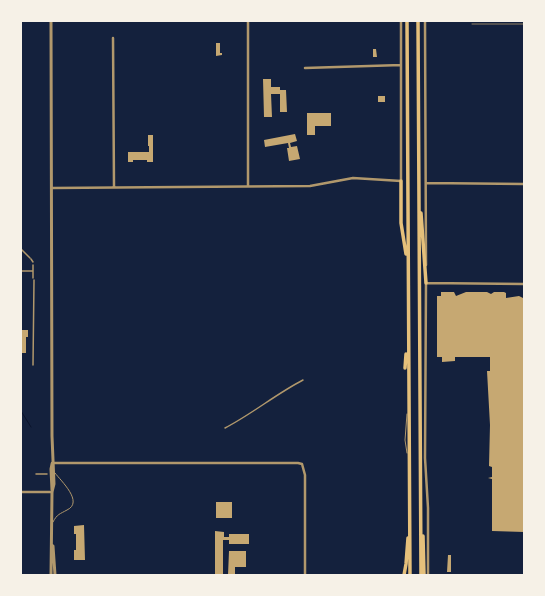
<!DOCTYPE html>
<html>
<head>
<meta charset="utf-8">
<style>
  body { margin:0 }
  #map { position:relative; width:545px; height:596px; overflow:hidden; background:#14213d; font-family:Montserrat,sans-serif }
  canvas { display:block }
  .frame { position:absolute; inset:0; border:22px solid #f6f1e7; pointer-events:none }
</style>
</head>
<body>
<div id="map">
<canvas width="545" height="596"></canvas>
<div class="frame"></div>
</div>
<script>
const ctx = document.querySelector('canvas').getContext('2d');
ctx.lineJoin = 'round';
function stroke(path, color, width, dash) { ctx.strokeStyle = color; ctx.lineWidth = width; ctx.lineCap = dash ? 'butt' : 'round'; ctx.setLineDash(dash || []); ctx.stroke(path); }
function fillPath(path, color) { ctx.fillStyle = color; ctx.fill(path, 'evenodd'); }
stroke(new Path2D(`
  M 21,411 L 31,427`), '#0b132b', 1);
fillPath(new Path2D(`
  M 216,43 L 220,43 L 220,53 L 222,53 L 222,55 L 216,56 Z
  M 373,49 L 376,49 L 377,57 L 373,57 Z
  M 263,79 L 271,79 L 271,87 L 280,87 L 280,90 L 286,90 L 287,112 L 280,112 L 280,94 L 271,94 L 272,117 L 264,117 Z
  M 378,96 L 385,96 L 385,102 L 378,102 Z
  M 307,113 L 331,113 L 331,126 L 315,126 L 315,135 L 307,135 Z
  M 295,134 L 297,141 L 290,143 L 291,147 L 297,146 L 300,159 L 289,161 L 287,148 L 289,148 L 288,143 L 265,147 L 264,140 Z
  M 148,135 L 153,135 L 153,162 L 147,162 L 147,160 L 133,160 L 133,162 L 128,162 L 128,152 L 149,152 L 149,146 L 148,146 Z
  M 441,292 L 454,292 L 456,296 L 466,292 L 487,292 L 491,294 L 494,292 L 504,292 L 506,293 L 506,298 L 519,296 L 523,298 L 524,296 L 524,532 L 492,531 L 492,479 L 488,478 L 492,477 L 492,467 L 489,466 L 490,425 L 487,371 L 490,371 L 490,357 L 455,357 L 455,361 L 442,362 L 442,357 L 437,357 L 437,296 L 441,296 Z
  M 21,330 L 28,330 L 28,337 L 26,337 L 26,353 L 21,353 Z
  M 216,502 L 232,502 L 232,518 L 216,518 Z
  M 84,525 L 85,560 L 74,560 L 74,550 L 76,550 L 76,534 L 74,534 L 74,526 Z
  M 215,531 L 224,532 L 224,537 L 229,537 L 229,534 L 249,534 L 249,544 L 229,544 L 229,540 L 223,540 L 223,575 L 215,575 Z
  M 229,551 L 246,551 L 246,567 L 235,567 L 235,575 L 228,575 Z
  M 448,555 L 451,555 L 451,572 L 447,572 Z`), '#c6a872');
stroke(new Path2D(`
  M 407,414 L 405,440 L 407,453
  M 53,522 C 57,514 60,514 67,510 C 84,502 61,481 55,473`), '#b1986c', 1);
stroke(new Path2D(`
  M 21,249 L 30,258
  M 31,259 L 33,262
  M 33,265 L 33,278
  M 21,271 L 33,271
  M 33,365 L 34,280
  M 225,428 C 252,414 276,394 303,380
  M 36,474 L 47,474`), '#b1986c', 1.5);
stroke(new Path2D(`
  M 248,21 L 248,186
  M 425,21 L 426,265
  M 113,38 L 114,187
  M 305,68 L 401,65
  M 426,183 L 524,184
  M 52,188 L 310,186 L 353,178 L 401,181 L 401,21
  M 426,282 L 425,458 L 428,508 L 428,575
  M 426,283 L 524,284
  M 52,463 L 298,463 L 302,464 L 305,475 L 305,575
  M 21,492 L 52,492`), '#b1986c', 2.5);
stroke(new Path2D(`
  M 52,490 L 51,469 L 52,464
  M 53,546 L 55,575
  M 51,575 L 52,492 L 54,484 L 52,436 L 51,21`), '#b1986c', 3);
stroke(new Path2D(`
  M 407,21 L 410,575
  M 418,21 L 421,575
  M 401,181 L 401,223 L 406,254
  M 421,213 L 426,283
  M 405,368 L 406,354
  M 423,536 L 424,575
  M 404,575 L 406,564 L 408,538`), '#e5c07b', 3.5);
stroke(new Path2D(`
  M 472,24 L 524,24`), '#918062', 1);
</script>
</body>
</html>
